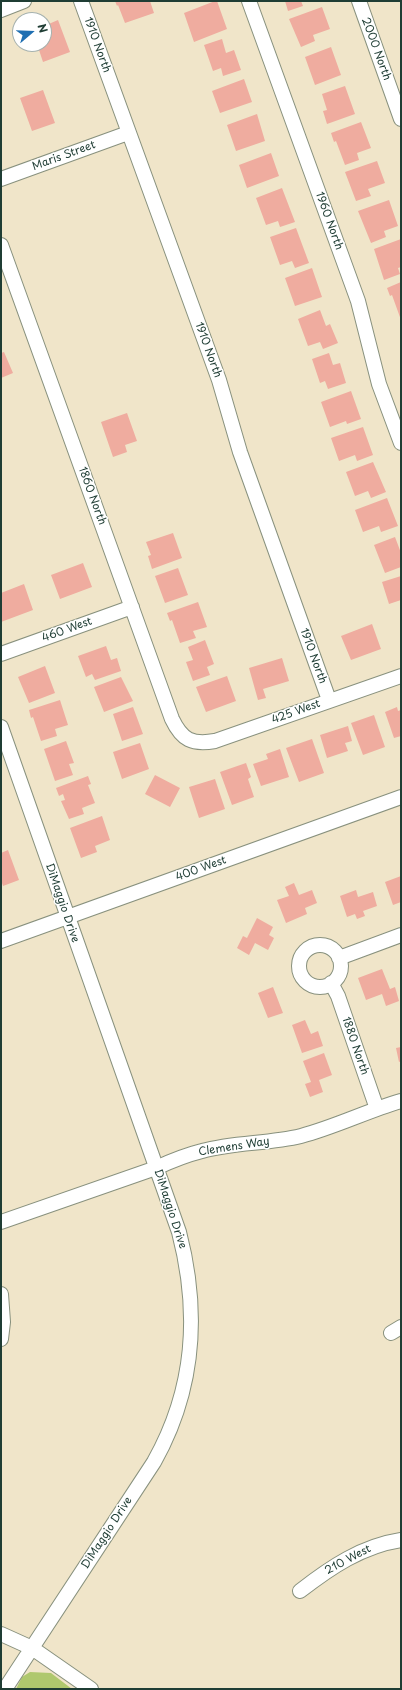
<!DOCTYPE html>
<html>
<head>
<meta charset="utf-8">
<style>
  body { margin:0 }
  #map { position:relative; width:402px; height:1690px; overflow:hidden; background:#f0e5c9; font-family:"Playpen Sans",sans-serif }
  canvas { display:block }
  .frame { position:absolute; inset:0; border:2px solid #1f3d34; pointer-events:none }
  .north { position:absolute; left:12px; top:12px; width:40px; height:40px; box-sizing:border-box; background:#fff; border:1px solid #a5b1ae; border-radius:50%; rotate:71deg; font-size:11px; font-weight:700; line-height:16px; text-align:center; color:#1f3d34 }
  .north::after { content:''; display:block; margin:auto; width:14px; height:18px; background:#1f6fb2; clip-path:polygon(50% 0,100% 100%,50% 72%,0 100%) }
</style>
</head>
<body>
<div id="map">
<canvas width="402" height="1690"></canvas>
<div class="frame"></div>
<div class="north">N</div>
</div>
<script>
const ctx = document.querySelector('canvas').getContext('2d');
ctx.lineJoin = 'round';
function fillPath(path, color) { ctx.fillStyle = color; ctx.fill(path, 'evenodd'); }
function stroke(path, color, width, dash) { ctx.strokeStyle = color; ctx.lineWidth = width; ctx.lineCap = dash ? 'butt' : 'round'; ctx.setLineDash(dash || []); ctx.stroke(path); }
function write(font, color, halo, rows, align = 'center') {
  ctx.font = font + ' "Playpen Sans",sans-serif'; ctx.lineWidth = 3; ctx.setLineDash([]); ctx.textBaseline = 'middle'; ctx.strokeStyle = halo; ctx.fillStyle = color; for (const [text, x, y, turn = 0] of rows) {
    ctx.save(); ctx.translate(x, y); ctx.rotate((+turn || 0) * Math.PI / 180); ctx.textAlign = isNaN(turn) ? turn : align; if (halo) ctx.strokeText(text, 0, 0); ctx.fillText(text, 0, 0); ctx.restore();
  }
}
fillPath(new Path2D(`
  M 30,1672 L 51,1673 L 72,1689 L 16,1689 L 22,1677 Z`), '#afc86d');
fillPath(new Path2D(`
  M 115,1 L 150,1 L 154,13 L 125,23 L 118,5 L 117,6 Z
  M 215,1 L 217,1 L 227,29 L 194,42 L 184,13 Z
  M 285,1 L 301,1 L 303,6 L 288,11 Z
  M 322,7 L 330,29 L 313,35 L 315,41 L 301,47 L 289,19 Z
  M 58,20 L 70,52 L 43,62 L 37,44 L 44,44 L 44,26 Z
  M 222,39 L 226,53 L 234,50 L 241,70 L 223,76 L 221,68 L 213,71 L 204,45 Z
  M 331,47 L 341,75 L 315,85 L 305,57 Z
  M 244,79 L 252,102 L 220,113 L 212,91 Z
  M 345,86 L 355,114 L 327,124 L 323,111 L 327,110 L 322,94 Z
  M 43,90 L 55,123 L 32,131 L 20,98 Z
  M 257,114 L 265,141 L 236,151 L 227,125 Z
  M 361,122 L 371,148 L 357,153 L 359,160 L 345,165 L 336,141 L 334,142 L 331,133 Z
  M 271,153 L 279,176 L 247,188 L 239,165 Z
  M 377,161 L 385,183 L 368,189 L 371,196 L 356,201 L 345,172 Z
  M 282,188 L 295,222 L 280,227 L 278,221 L 266,225 L 256,198 Z
  M 389,200 L 398,226 L 384,231 L 386,237 L 371,243 L 358,211 Z
  M 296,228 L 309,263 L 295,268 L 292,261 L 280,265 L 270,237 Z
  M 401,239 L 401,267 L 398,268 L 400,274 L 384,280 L 374,249 Z
  M 312,268 L 322,297 L 295,306 L 285,278 Z
  M 401,282 L 401,320 L 392,295 L 390,296 L 387,288 Z
  M 320,310 L 326,326 L 330,324 L 338,343 L 323,349 L 320,342 L 308,346 L 298,319 Z
  M 4,352 L 13,373 L 1,378 L 1,353 Z
  M 329,353 L 333,365 L 340,363 L 346,383 L 328,389 L 325,381 L 320,383 L 312,359 Z
  M 351,391 L 361,419 L 347,424 L 346,421 L 330,427 L 321,402 Z
  M 127,413 L 137,441 L 125,445 L 127,452 L 113,457 L 101,422 Z
  M 363,427 L 373,455 L 357,461 L 355,455 L 339,461 L 331,438 Z
  M 373,462 L 386,492 L 371,498 L 368,491 L 355,496 L 346,472 Z
  M 387,498 L 398,526 L 381,532 L 379,526 L 363,532 L 355,510 Z
  M 173,533 L 182,558 L 152,569 L 148,556 L 151,555 L 146,542 Z
  M 395,537 L 401,553 L 401,567 L 385,573 L 374,545 Z
  M 83,563 L 92,587 L 60,599 L 51,575 Z
  M 178,568 L 188,595 L 165,603 L 155,576 Z
  M 401,576 L 401,600 L 389,604 L 382,582 Z
  M 24,584 L 33,610 L 1,622 L 1,593 Z
  M 198,602 L 207,627 L 193,631 L 196,638 L 180,643 L 172,620 L 170,621 L 167,613 Z
  M 372,624 L 381,649 L 351,660 L 341,636 Z
  M 205,640 L 214,664 L 207,667 L 210,675 L 193,681 L 186,662 L 193,660 L 188,647 Z
  M 106,646 L 111,660 L 117,658 L 121,671 L 95,680 L 92,674 L 86,677 L 78,656 Z
  M 282,658 L 289,681 L 263,689 L 266,698 L 258,700 L 249,668 Z
  M 45,666 L 55,693 L 29,703 L 18,677 Z
  M 227,676 L 236,701 L 206,712 L 196,687 Z
  M 121,677 L 133,701 L 104,712 L 94,687 Z
  M 60,700 L 68,725 L 55,729 L 57,736 L 41,741 L 33,717 L 31,718 L 29,710 Z
  M 133,707 L 143,734 L 122,741 L 113,714 Z
  M 397,707 L 398,711 L 401,710 L 401,736 L 394,738 L 385,712 Z
  M 374,715 L 385,747 L 363,755 L 351,723 Z
  M 348,726 L 352,741 L 345,743 L 348,751 L 327,758 L 320,735 Z
  M 312,739 L 324,773 L 299,782 L 286,748 Z
  M 66,741 L 74,763 L 69,764 L 73,775 L 55,781 L 44,749 Z
  M 140,743 L 149,769 L 122,779 L 113,752 Z
  M 280,749 L 289,777 L 261,786 L 253,764 L 268,759 L 266,754 Z
  M 246,763 L 251,777 L 248,779 L 254,797 L 232,805 L 220,772 Z
  M 155,775 L 180,788 L 170,807 L 145,794 Z
  M 88,776 L 91,784 L 88,785 L 95,803 L 82,808 L 84,814 L 69,819 L 61,801 L 65,800 L 63,794 L 59,796 L 56,788 Z
  M 215,779 L 225,809 L 199,818 L 189,787 Z
  M 102,816 L 110,840 L 95,846 L 97,852 L 81,858 L 70,828 Z
  M 8,850 L 19,880 L 3,886 L 1,880 L 1,853 Z
  M 401,876 L 401,902 L 393,905 L 385,882 Z
  M 294,883 L 299,895 L 312,890 L 317,903 L 305,908 L 307,914 L 286,923 L 277,900 L 289,896 L 285,887 Z
  M 356,890 L 358,897 L 373,892 L 377,906 L 363,911 L 365,916 L 357,919 L 355,914 L 347,917 L 340,896 Z
  M 257,918 L 273,927 L 269,935 L 274,938 L 268,950 L 255,943 L 249,955 L 237,948 L 243,936 L 247,938 Z
  M 382,969 L 390,989 L 395,987 L 399,1001 L 386,1006 L 382,994 L 366,1000 L 358,978 Z
  M 273,987 L 283,1013 L 268,1018 L 258,993 Z
  M 305,1020 L 311,1034 L 318,1031 L 323,1046 L 302,1053 L 292,1025 Z
  M 401,1047 L 401,1061 L 399,1062 L 396,1048 Z
  M 324,1053 L 332,1075 L 319,1080 L 323,1092 L 310,1097 L 305,1084 L 311,1082 L 303,1061 Z`), '#efac9f');
const minor = new Path2D(`
  M 81,1 L 219,380 L 240,452 L 329,700
  M 249,1 L 358,301 L 379,384 L 401,443
  M 359,1 L 401,119
  M 1,10 L 24,1
  M 1,179 L 128,133
  M 1,245 L 172,719 C 182,740 192,745 215,741 L 401,676
  M 1,654 L 132,607
  M 1,727 L 179,1232 C 200,1313 195,1389 154,1462 L 5,1689
  M 1,941 L 401,797
  M299 966a21 21 0 1 1 42 0a21 21 0 1 1-42 0Z
  M 339,958 L 401,935
  M 331,983 L 338,996 L 377,1109
  M 1,1222 L 156,1168 C 171,1161 186,1155 202,1151 C 234,1142 268,1144 301,1136 C 335,1127 367,1111 401,1101
  M 1,1294 L 3,1322 L 1,1339
  M 391,1333 L 401,1327
  M 300,1591 C 331,1567 362,1546 401,1540
  M 1,1634 L 32,1648 L 91,1689`);
stroke(minor, '#88917e', 16);
stroke(minor, '#fff', 14);
write('11px', '#1f3d34', '#fff', [
  ["1910 North",97,45,70],
  ["2000 North",376,49,70],
  ["Maris Street",64,156,-20],
  ["1960 North",329,221,70],
  ["1910 North",208,350,70],
  ["1860 North",92,496,70],
  ["460 West",67,630,-20],
  ["1910 North",313,656,70],
  ["425 West",296,712,-20],
  ["400 West",201,869,-20],
  ["DiMaggio Drive",62,903,71],
  ["1880 North",355,1046,71],
  ["Clemens Way",234,1147,-9],
  ["DiMaggio Drive",170,1209,72],
  ["DiMaggio Drive",107,1533,-57],
  ["210 West",348,1560,-28]
]);
</script>
</body>
</html>
